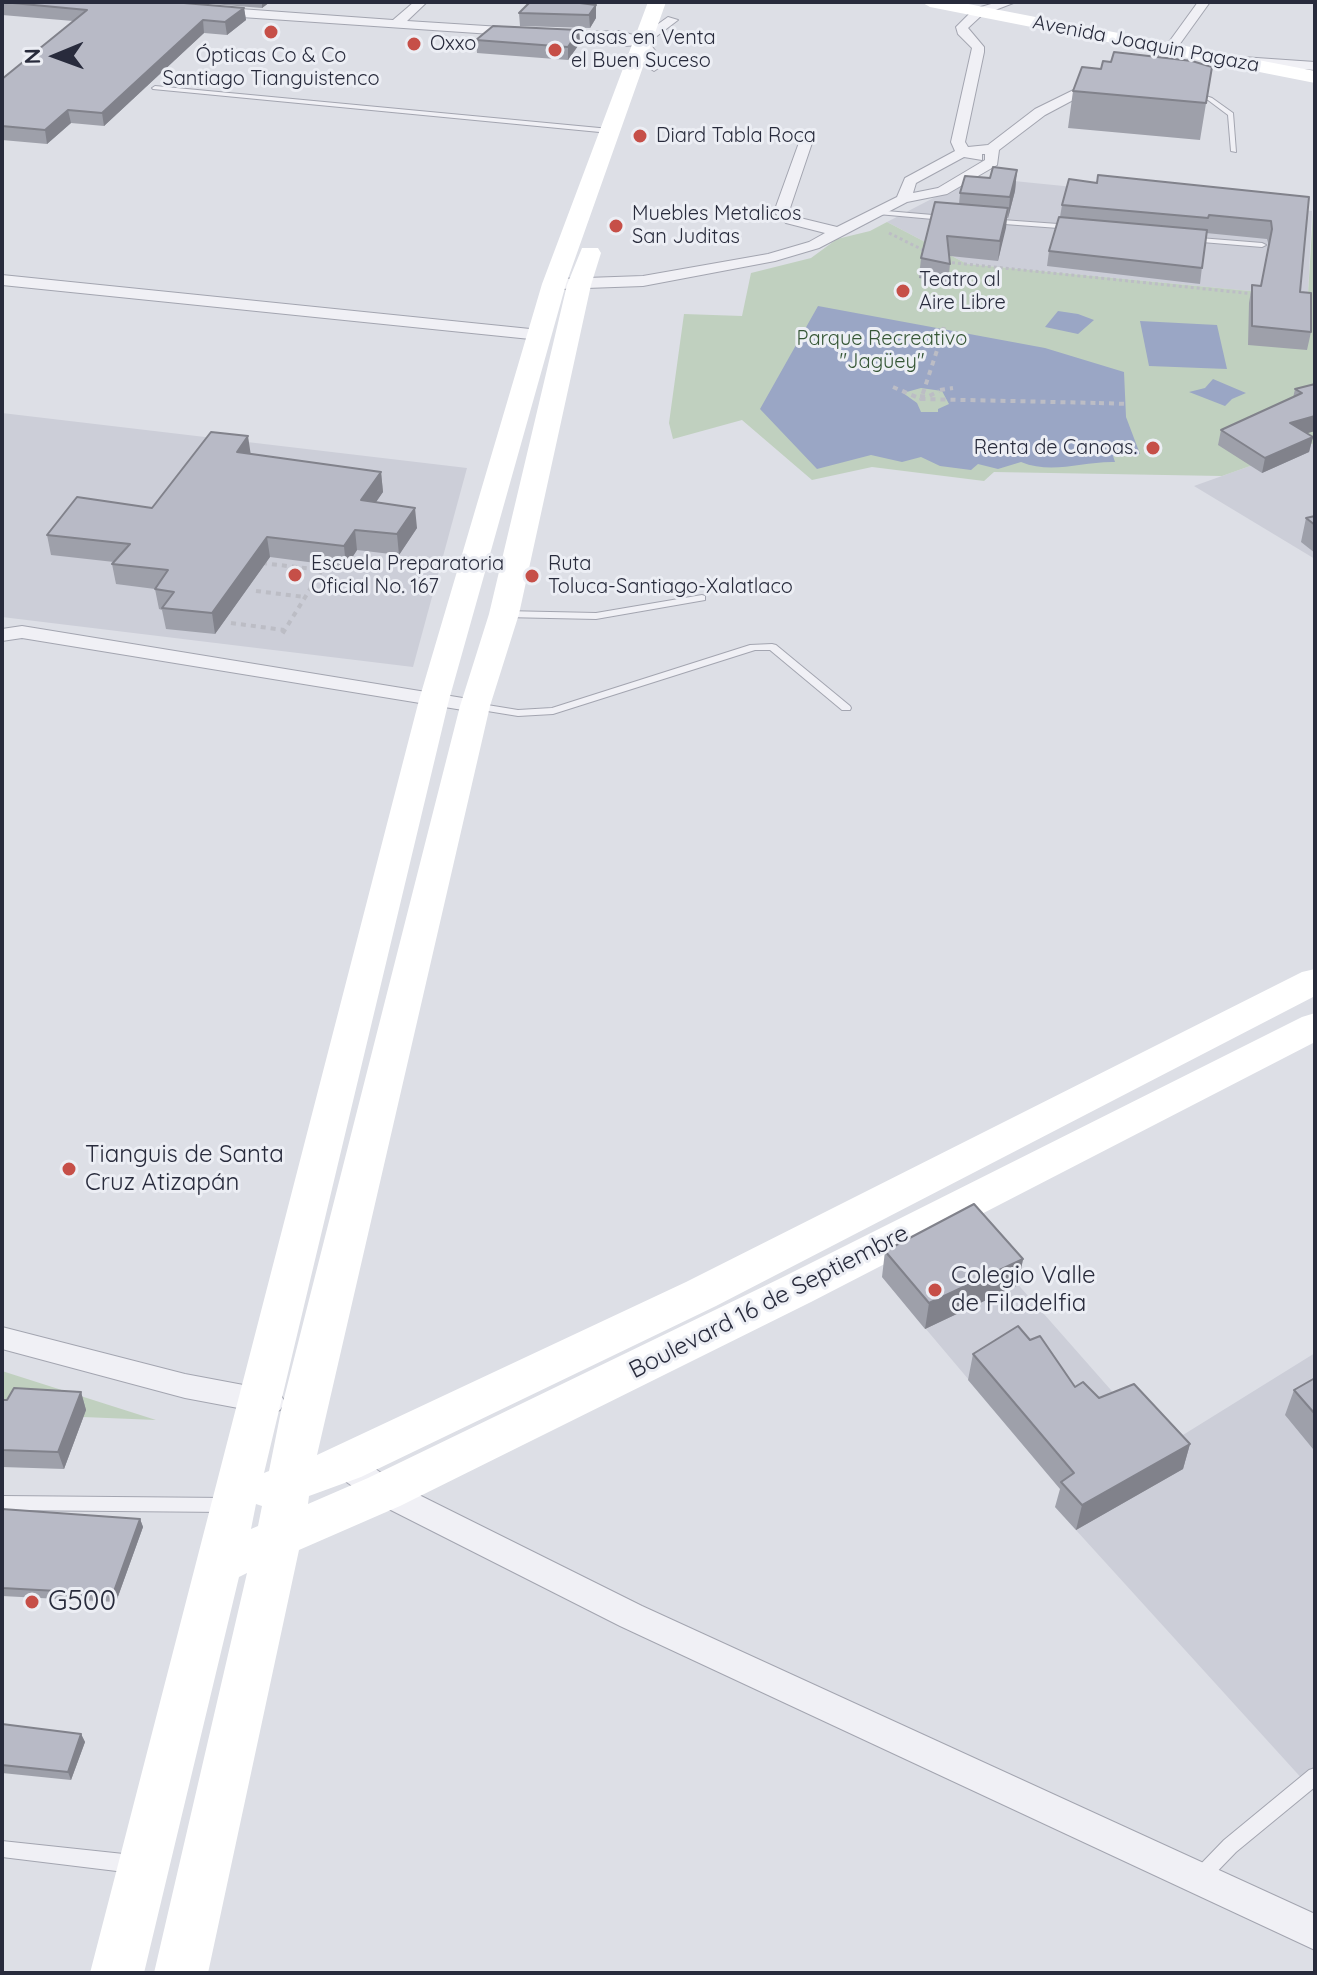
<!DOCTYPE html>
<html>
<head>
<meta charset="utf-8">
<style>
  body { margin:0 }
  #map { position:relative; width:1317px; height:1975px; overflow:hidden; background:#dddfe6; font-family:Quicksand,sans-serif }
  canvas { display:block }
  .frame { position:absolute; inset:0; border:4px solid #282b3c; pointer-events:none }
  .north { position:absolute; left:16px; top:16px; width:80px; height:80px; -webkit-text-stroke:6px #eceef4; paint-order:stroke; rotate:269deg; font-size:22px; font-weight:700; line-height:32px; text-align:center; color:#282b3c }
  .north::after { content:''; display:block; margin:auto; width:28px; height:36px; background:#282b3c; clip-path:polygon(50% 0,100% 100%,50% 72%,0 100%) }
</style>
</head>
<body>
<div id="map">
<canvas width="1317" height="1975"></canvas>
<div class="frame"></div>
<div class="north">N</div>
</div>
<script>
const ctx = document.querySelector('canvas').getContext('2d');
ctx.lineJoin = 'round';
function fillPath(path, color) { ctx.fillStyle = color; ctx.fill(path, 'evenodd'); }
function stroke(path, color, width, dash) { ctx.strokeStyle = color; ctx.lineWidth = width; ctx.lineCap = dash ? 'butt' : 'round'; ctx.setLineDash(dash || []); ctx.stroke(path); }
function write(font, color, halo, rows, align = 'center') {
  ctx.font = font + ' Quicksand,sans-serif'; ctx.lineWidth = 6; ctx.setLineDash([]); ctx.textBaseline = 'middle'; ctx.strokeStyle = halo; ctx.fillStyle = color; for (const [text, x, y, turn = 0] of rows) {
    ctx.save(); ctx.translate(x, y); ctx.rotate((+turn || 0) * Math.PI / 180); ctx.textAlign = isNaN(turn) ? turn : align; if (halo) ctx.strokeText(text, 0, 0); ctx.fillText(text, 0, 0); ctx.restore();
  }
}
fillPath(new Path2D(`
  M 974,177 L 1312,211 L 1308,294 L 1303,296 L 967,264 L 887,222 Z
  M 2,413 L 467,468 L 413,667 L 2,617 Z
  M 1315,443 L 1315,559 L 1194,486 L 1222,476 Z
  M 970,1230 L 1162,1448 L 1315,1353 L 1315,1793 L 1055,1507 L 1066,1500 L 1061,1489 L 882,1277 Z`), '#ccced8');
fillPath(new Path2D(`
  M 1313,213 L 1315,443 L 1222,476 L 994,472 L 984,481 L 872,467 L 812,480 L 742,420 L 673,439 L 669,423 L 684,314 L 742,316 L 751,273 L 811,258 L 837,239 L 870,231 L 887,222 L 967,264 L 1303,296 L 1308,294 Z
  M 2,1371 L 156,1420 L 83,1417 L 77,1409 L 2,1417 Z`), '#c0d0bf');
fillPath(new Path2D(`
  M 818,306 L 1045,348 L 1124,372 L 1126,417 L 1140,454 L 1113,456 L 1115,462 C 1082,461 1053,475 1021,462 L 998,469 L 978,464 L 971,470 L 940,466 L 921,457 L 902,462 L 871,455 L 817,469 L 760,409 ZM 921,388 L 942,391 L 949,404 L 938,409 L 938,412 L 921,412 L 917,403 L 903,393 Z
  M 1058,311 L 1078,314 L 1094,320 L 1078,334 L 1045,327 Z
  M 1140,321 L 1217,325 L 1227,369 L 1149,366 Z
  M 1213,379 L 1246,393 L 1232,399 L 1225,406 L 1189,392 L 1205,388 Z`), '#9aa6c5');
const service = new Path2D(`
  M 155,86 L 610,129 L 613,131 L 610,133 L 153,89 L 152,88 Z
  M 1194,92 L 1212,98 L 1233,113 L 1236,152 L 1231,151 L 1228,115 L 1208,100 L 1192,95 L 1191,94 Z
  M 875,210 L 944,216 L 948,218 L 944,220 L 878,214 L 875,214 Z
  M 988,219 L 1072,225 L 1076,227 L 1072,229 L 991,223 L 987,221 Z
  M 1187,237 L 1262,243 L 1266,245 L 1262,247 L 1190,241 L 1187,241 Z
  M 702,595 L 705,596 L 705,600 L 596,619 L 504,617 L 499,614 L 504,611 L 596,613 Z
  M 772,644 L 776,645 L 850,706 L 851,708 L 850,710 L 842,710 L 770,650 L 755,650 L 553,714 L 518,716 L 475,709 L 470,706 L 475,703 L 518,710 L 552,708 L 750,645 Z
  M 2,1496 L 227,1498 L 232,1500 L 235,1505 L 232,1510 L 227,1512 L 2,1510 Z
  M 1315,1768 L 1315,1787 L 1236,1852 L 1207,1882 L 1201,1885 L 1195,1882 L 1192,1876 L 1195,1870 L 1224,1840 L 1309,1770 Z
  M 2,1841 L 133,1855 L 139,1858 L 142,1864 L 139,1870 L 133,1873 L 2,1857 Z`);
const minor = new Path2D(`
  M 414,2 L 427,2 L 407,21 L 580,32 L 619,31 L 640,37 L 668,17 L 678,20 L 649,42 L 656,52 L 660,67 L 654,71 L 648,67 L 639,45 L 625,46 L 625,40 L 619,39 L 580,40 L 212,15 L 206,11 L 212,7 L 393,20 Z
  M 998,2 L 1016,2 L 982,15 L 968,28 L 984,47 L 984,52 L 965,142 L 968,147 L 988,145 L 1035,109 L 1096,79 L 1107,82 L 1045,115 L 999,150 L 997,165 L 947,194 L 907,202 L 819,248 L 775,261 L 643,286 L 558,289 L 550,284 L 558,279 L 643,276 L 768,254 L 809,242 L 825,233 L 786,223 L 774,212 L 801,137 L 813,140 L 789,211 L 796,217 L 837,227 L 897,197 L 905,178 L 955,151 L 951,142 L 972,48 L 958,34 L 956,27 L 974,9 ZM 982,154 L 985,154 L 985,160 L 938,188 L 913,193 L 916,183 L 964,157 L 982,160 Z
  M 1198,2 L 1210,2 L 1164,66 L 1130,74 L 1130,68 L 1156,60 Z
  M 1242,57 L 1315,62 L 1315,70 L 1238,64 L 1238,58 Z
  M 2,275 L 540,330 L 548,335 L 540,340 L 2,285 Z
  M 22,626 L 475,700 L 485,706 L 475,712 L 22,638 L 2,641 L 2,629 Z
  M 2,1327 L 185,1374 L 270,1390 L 280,1394 L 285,1402 L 280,1410 L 270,1414 L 185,1398 L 2,1349 Z
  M 345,1451 L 356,1455 L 395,1483 L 642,1606 L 1315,1914 L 1315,1950 L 620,1626 L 373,1501 L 334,1473 L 330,1464 L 334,1455 Z`);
stroke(service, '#a3a5b0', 2);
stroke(minor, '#a3a5b0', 2);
stroke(new Path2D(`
  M 889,233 L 927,252
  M 946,262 L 1254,294`), '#bcbdc5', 3, [3, 3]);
stroke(new Path2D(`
  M 943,332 L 944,325
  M 893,387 L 921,399
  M 940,390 L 953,388
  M 920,396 L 927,397 L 939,391
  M 1099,403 L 1128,404
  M 262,563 L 322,570 L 281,636
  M 256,591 L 305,597
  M 231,623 L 284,630`), '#bcbdc5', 4, [5, 5]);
fillPath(service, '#f0f0f5');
fillPath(minor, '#f0f0f5');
fillPath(new Path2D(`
  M 648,2 L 666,2 L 566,284 L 449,700 L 264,1473 L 269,1471 L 282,1406 L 460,706 L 489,614 L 567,285 L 582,248 L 598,248 L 601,253 L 591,285 L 519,614 L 490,706 L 317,1455 L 686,1282 L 1302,972 L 1315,969 L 1315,996 L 716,1306 L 361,1477 L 309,1496 L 308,1504 L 368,1478 L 781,1278 L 1302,1017 L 1315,1013 L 1315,1042 L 811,1302 L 400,1506 L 299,1550 L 208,1973 L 154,1973 L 247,1573 L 239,1577 L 144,1973 L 90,1973 L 419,700 L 542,284 ZM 256,1504 L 262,1506 L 258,1526 L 251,1529 Z
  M 921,2 L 958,2 L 1315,71 L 1315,83 L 930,7 Z`), '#fff');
stroke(new Path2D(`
  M 943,332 L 921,399 L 1099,403`), '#bcbdc5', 4, [5, 5]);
fillPath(new Path2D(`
  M 2,2 L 244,8 L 246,20 L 227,35 L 204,33 L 104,126 L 71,123 L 47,144 L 2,140 L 2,79 L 73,21 L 2,15 Z
  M 187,2 L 270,2 L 262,8 Z
  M 572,2 L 596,18 L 590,28 L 520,26 L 519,13 Z
  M 579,30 L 580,43 L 568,60 L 477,53 L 476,40 Z
  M 1212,67 L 1200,140 L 1068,128 L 1073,91 L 1101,69 Z
  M 1017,170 L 1015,191 L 1008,218 L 1007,218 L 998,261 L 950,256 L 950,264 L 948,284 L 919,278 L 921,258 L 959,204 L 960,193 L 990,178 Z
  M 1097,183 L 1309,197 L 1300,292 L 1311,332 L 1307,350 L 1248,345 L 1249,303 L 1252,285 L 1261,286 L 1269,246 L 1267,239 L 1206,233 L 1200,284 L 1047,266 L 1049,251 L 1060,217 L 1062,205 Z
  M 1315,384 L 1315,431 L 1306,433 L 1313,437 L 1309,452 L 1262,473 L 1218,445 L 1221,430 L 1293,398 L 1295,389 Z
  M 251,454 L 381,472 L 383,492 L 375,503 L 417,528 L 399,555 L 357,550 L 346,567 L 270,557 L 215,634 L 166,629 L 162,610 L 159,609 L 155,589 L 116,584 L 112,564 L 114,562 L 51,555 L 47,535 L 152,508 Z
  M 1315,516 L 1315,553 L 1301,542 L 1306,518 Z
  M 885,1251 L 1023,1259 L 1018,1285 L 925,1329 L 882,1277 Z
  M 973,1354 L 1075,1387 L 1190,1444 L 1183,1469 L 1076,1530 L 1055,1507 L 1060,1489 L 968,1380 Z
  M 1315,1378 L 1315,1448 L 1313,1449 L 1285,1415 L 1294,1390 Z
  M 81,1392 L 86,1410 L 64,1469 L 2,1467 L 2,1400 Z
  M 2,1509 L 140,1519 L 143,1527 L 116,1602 L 2,1596 Z
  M 2,1724 L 81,1734 L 85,1742 L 71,1780 L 2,1773 Z`), '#9ea0aa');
fillPath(new Path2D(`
  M 262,2 L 270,2 L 262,8 Z
  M 596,5 L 596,18 L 590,28 L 589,15 Z
  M 244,8 L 246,20 L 227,35 L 225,22 Z
  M 203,20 L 204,33 L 104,126 L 102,113 Z
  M 579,30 L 580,43 L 568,60 L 568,47 Z
  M 68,110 L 71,123 L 47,144 L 45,130 Z
  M 1017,170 L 1015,191 L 1008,218 L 1010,197 Z
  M 1008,208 L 1006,228 L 998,261 L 1000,241 Z
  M 1315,416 L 1315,431 L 1287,439 L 1290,423 Z
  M 248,436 L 251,456 L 237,452 Z
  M 1313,437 L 1309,452 L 1262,473 L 1265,458 Z
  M 381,472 L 383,492 L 363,521 L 361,500 Z
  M 415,508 L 417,528 L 399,555 L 397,534 Z
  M 355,530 L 357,550 L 346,567 L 344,546 Z
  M 267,537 L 270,557 L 215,634 L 212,613 Z
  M 1023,1259 L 1018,1285 L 925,1329 L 929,1303 Z
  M 81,1392 L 86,1410 L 64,1469 L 58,1452 Z
  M 1190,1444 L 1183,1469 L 1076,1530 L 1082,1505 Z
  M 140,1519 L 143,1527 L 116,1602 L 113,1594 Z
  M 81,1734 L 85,1742 L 71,1780 L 68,1772 Z`), '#81828b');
const building = new Path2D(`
  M 2,2 L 172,2 L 244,8 L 225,22 L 203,20 L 102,113 L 68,110 L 45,130 L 2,126 L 2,79 L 87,10 Z
  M 530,2 L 572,2 L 596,5 L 589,15 L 519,13 Z
  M 493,26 L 579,30 L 568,47 L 476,40 Z
  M 1114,52 L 1192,61 L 1212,67 L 1206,103 L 1073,91 L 1082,67 L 1101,69 L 1103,61 L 1111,62 Z
  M 993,167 L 1017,170 L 1010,197 L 960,193 L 965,176 L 990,178 Z
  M 1098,175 L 1309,197 L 1300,292 L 1311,293 L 1311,332 L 1252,326 L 1252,285 L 1261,286 L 1272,229 L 1271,221 L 1209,215 L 1208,218 L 1062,205 L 1069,179 L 1097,183 Z
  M 935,202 L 1008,208 L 1000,241 L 947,236 L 950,264 L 921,258 Z
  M 1059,217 L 1207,230 L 1202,268 L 1049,251 Z
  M 1315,384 L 1315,416 L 1290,423 L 1313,437 L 1265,458 L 1221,430 L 1302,393 L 1295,389 Z
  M 211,432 L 248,436 L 237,452 L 381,472 L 361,500 L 415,508 L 397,534 L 355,530 L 344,546 L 267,537 L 212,613 L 162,608 L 174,592 L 155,589 L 168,570 L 112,564 L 130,544 L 47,535 L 77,497 L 152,508 Z
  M 1315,516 L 1315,525 L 1306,518 Z
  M 974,1204 L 1023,1259 L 929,1303 L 885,1251 Z
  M 1018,1326 L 1030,1340 L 1040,1336 L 1075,1387 L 1083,1382 L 1099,1398 L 1134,1384 L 1190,1444 L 1082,1505 L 1061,1482 L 1074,1473 L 973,1354 Z
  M 1315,1378 L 1315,1414 L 1294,1390 Z
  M 14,1388 L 81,1392 L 58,1452 L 2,1450 L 2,1400 L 7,1400 Z
  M 2,1509 L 140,1519 L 113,1594 L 2,1588 Z
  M 2,1724 L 81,1734 L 68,1772 L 2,1765 Z`);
fillPath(building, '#b8bac6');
stroke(building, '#81828b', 2);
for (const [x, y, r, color] of [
  [271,32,8,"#c64f48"],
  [414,44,8,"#c64f48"],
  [555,50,8,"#c64f48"],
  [640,136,8,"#c64f48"],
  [616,226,8,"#c64f48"],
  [903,291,8,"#c64f48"],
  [1153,448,8,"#c64f48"],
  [295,575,8,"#c64f48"],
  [532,576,8,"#c64f48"],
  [69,1169,8,"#c64f48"],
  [935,1290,8,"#c64f48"],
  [32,1602,8,"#c64f48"]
]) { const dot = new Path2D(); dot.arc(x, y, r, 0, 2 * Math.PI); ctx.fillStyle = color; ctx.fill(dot); stroke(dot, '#eceef4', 3); }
write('20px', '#282b3c', '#eceef4', [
  ["Casas en Venta",571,38],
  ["el Buen Suceso",571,61],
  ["Oxxo",430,44],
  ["Ópticas Co & Co",271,56,"center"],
  ["Santiago Tianguistenco",271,79,"center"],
  ["Diard Tabla Roca",656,136],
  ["Muebles Metalicos",632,214],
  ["San Juditas",632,237],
  ["Teatro al",919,280],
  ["Aire Libre",919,303],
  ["Renta de Canoas.",1137,448,"right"],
  ["Escuela Preparatoria",311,564],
  ["Oficial No. 167",311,587],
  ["Ruta",548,564],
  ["Toluca-Santiago-Xalatlaco",548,587]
], 'left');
write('20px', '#282b3c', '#eceef4', [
  ["Avenida Joaquin Pagaza",1146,44,11]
]);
write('20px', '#365736', '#eceef4', [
  ["Parque Recreativo",882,339],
  ["\"Jagüey\"",882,362]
]);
write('24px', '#282b3c', '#eceef4', [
  ["Tianguis de Santa",85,1155],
  ["Cruz Atizapán",85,1183],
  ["Colegio Valle",951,1276],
  ["de Filadelfia",951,1304]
], 'left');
write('24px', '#282b3c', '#eceef4', [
  ["Boulevard 16 de Septiembre",769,1302,-27]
]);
write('28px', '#282b3c', '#eceef4', [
  ["G500",48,1602]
], 'left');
</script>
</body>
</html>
